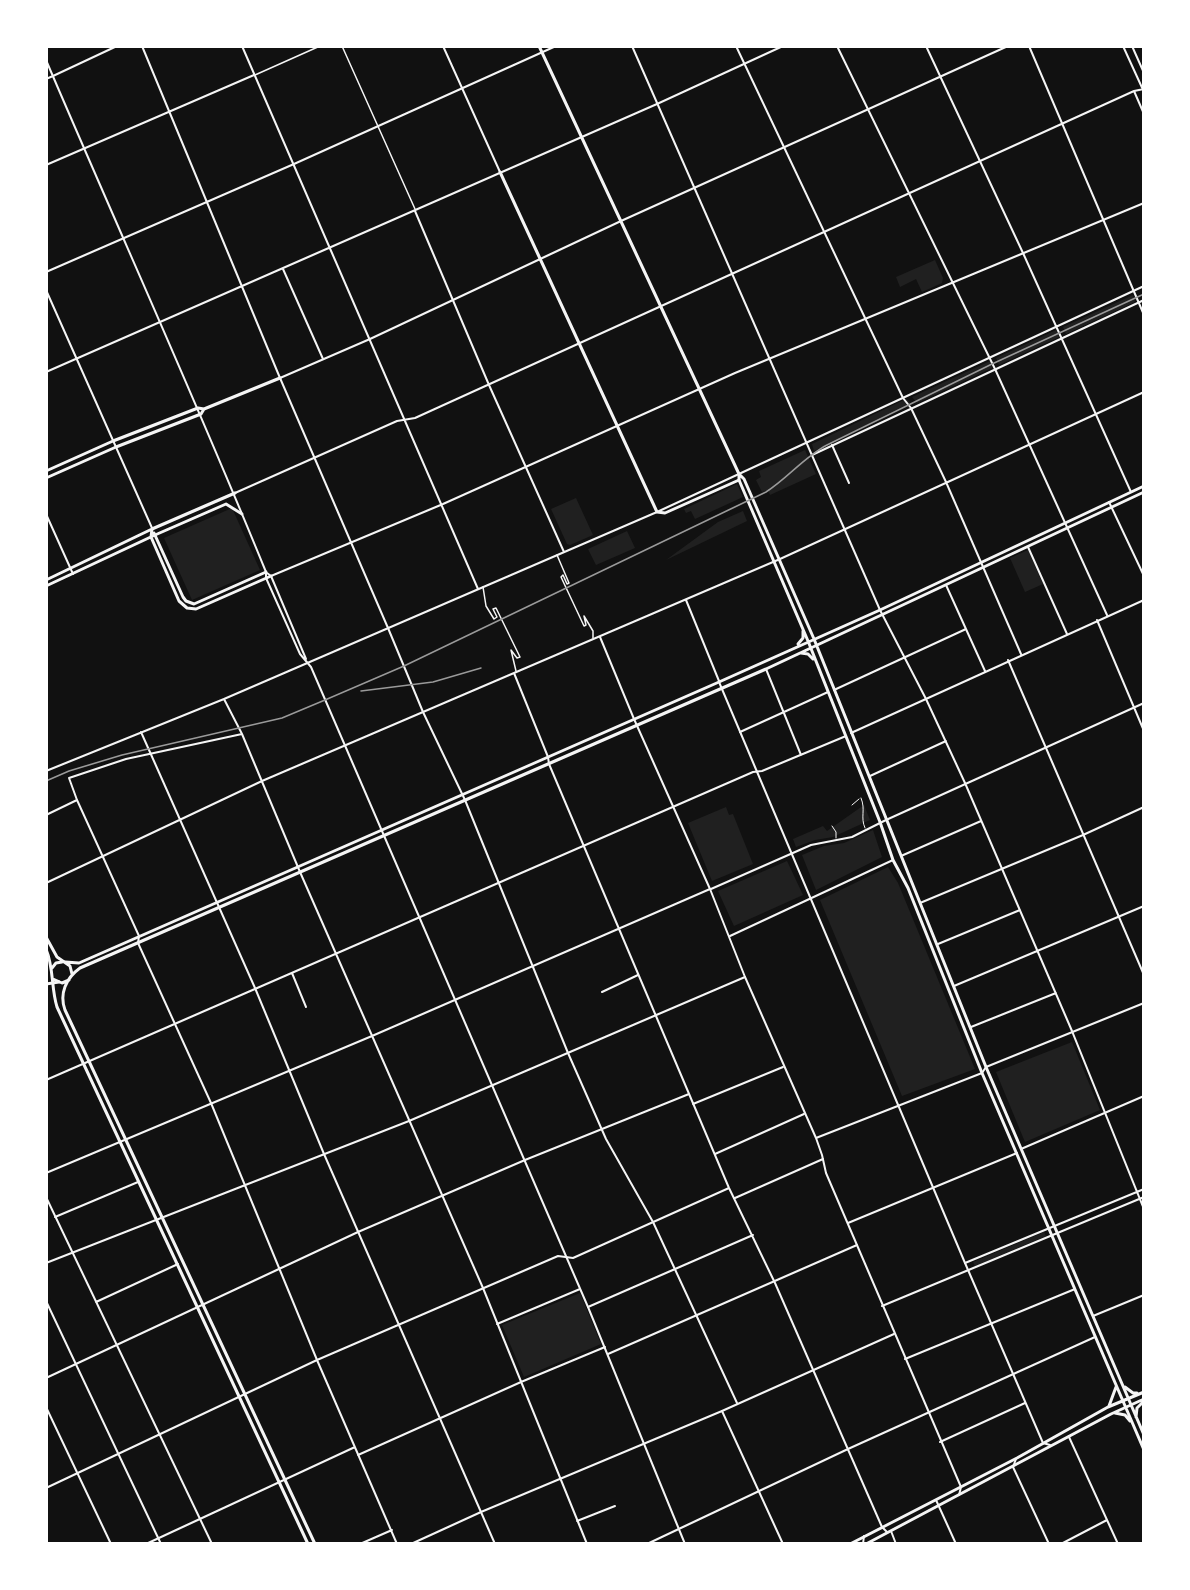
<!DOCTYPE html>
<html>
<head>
<meta charset="utf-8">
<style>
  body { margin:0 }
  #map { position:relative; width:1190px; height:1590px; overflow:hidden; background:#111; font-family:Inter,sans-serif }
  canvas { display:block }
  .frame { position:absolute; inset:0; border:48px solid #fff; pointer-events:none }
</style>
</head>
<body>
<div id="map">
<canvas width="1190" height="1590"></canvas>
<div class="frame"></div>
</div>
<script>
const ctx = document.querySelector('canvas').getContext('2d');
ctx.lineJoin = 'round';
function fillPath(path, color) { ctx.fillStyle = color; ctx.fill(path, 'evenodd'); }
function stroke(path, color, width, dash) { ctx.strokeStyle = color; ctx.lineWidth = width; ctx.lineCap = dash ? 'butt' : 'round'; ctx.setLineDash(dash || []); ctx.stroke(path); }
fillPath(new Path2D(`
  M 935,260 L 943,278 L 942,283 L 922,292 L 916,279 L 900,287 L 896,277 Z
  M 1133,295 L 1135,302 L 1066,334 L 1063,327 Z
  M 1056,330 L 1059,337 L 999,365 L 996,358 Z
  M 990,361 L 992,368 L 917,403 L 912,397 Z
  M 906,399 L 910,403 L 814,451 L 812,444 Z
  M 805,450 L 816,474 L 770,495 L 768,490 L 762,492 L 756,480 L 761,477 L 759,471 Z
  M 737,484 L 743,497 L 695,519 L 691,511 L 686,513 L 684,509 Z
  M 576,498 L 593,535 L 570,545 L 567,544 L 551,509 Z
  M 232,508 L 260,570 L 192,600 L 164,538 Z
  M 743,511 L 747,521 L 666,560 L 718,522 Z
  M 627,531 L 635,548 L 596,565 L 588,549 Z
  M 1028,550 L 1043,584 L 1025,592 L 1010,558 Z
  M 864,805 L 870,820 L 833,837 L 815,840 L 796,847 L 793,839 L 823,826 L 827,831 Z
  M 726,807 L 729,815 L 733,814 L 753,864 L 712,881 L 688,823 Z
  M 873,830 L 882,857 L 816,890 L 802,855 L 824,846 L 844,843 Z
  M 787,861 L 803,895 L 734,926 L 718,891 Z
  M 888,867 L 898,883 L 975,1069 L 902,1096 L 820,900 Z
  M 1072,1042 L 1100,1110 L 1025,1142 L 996,1072 Z
  M 1044,1232 L 1046,1236 L 975,1266 L 973,1262 Z
  M 580,1293 L 601,1344 L 524,1377 L 502,1325 Z`), '#202020');
stroke(new Path2D(`
  M 861,798 C 866,810 860,817 865,828
  M 852,805 L 859,799
  M 832,826 L 836,832 L 836,838`), '#f5f5f5', 1);
stroke(new Path2D(`
  M 342,46 L 415,209
  M 255,75 L 320,46
  M 557,555 L 569,583 L 567,584 L 563,575 L 561,577 L 584,626 L 586,625 L 584,616 L 593,631 L 593,638
  M 483,587 L 486,606 L 494,619 L 497,617 L 493,609 L 496,608 L 520,657 L 517,658 L 511,650 L 516,671`), '#f5f5f5', 1.5);
stroke(new Path2D(`
  M 142,46 L 280,378 L 388,628
  M 242,46 L 478,589
  M 443,46 L 500,172
  M 632,46 L 880,610 L 926,699 L 965,783 L 1072,1031 L 1144,1209
  M 736,46 L 903,398 L 911,408 L 946,482 L 1021,654
  M 837,46 L 995,369 L 1107,615
  M 1029,46 L 1144,315
  M 1123,46 L 1144,92
  M 1132,46 L 1144,73
  M 53,76 L 117,46
  M 1134,91 L 1144,114
  M 46,165 L 254,75
  M 415,211 L 489,385 L 564,552
  M 283,269 L 323,359
  M 46,272 L 294,164 L 556,46
  M 46,290 L 152,528
  M 46,372 L 657,104 L 783,46
  M 832,445 L 849,483
  M 235,493 L 397,421 L 415,418 L 1134,91 L 1144,89
  M 1109,502 L 1144,576
  M 46,514 L 73,574
  M 1028,547 L 1067,634
  M 271,576 L 443,504 L 735,373 L 1144,203
  M 946,585 L 985,671
  M 686,600 L 719,681
  M 1097,620 L 1144,731
  M 600,637 L 634,719
  M 766,669 L 801,755
  M 514,673 L 548,757 L 549,764 L 729,1188 L 775,1283 L 882,1527 L 887,1532
  M 834,690 L 966,629
  M 224,699 L 242,734 L 300,872 L 483,1288 L 587,1544
  M 141,732 L 255,988 L 324,1154 L 495,1544
  M 740,732 L 828,692
  M 851,733 L 1144,600
  M 242,734 L 126,759 L 69,778 L 77,800 L 139,936 L 138,943 L 211,1103 L 317,1360 L 397,1544
  M 46,771 L 224,699 L 657,512
  M 870,776 L 946,741
  M 46,815 L 77,800
  M 886,820 L 1144,703
  M 901,856 L 981,821
  M 46,883 L 262,781 L 780,559 L 1144,392
  M 920,903 L 1083,835 L 1144,807
  M 730,936 L 893,860
  M 938,944 L 1020,910
  M 292,973 L 306,1007
  M 954,986 L 1144,906
  M 602,992 L 638,975
  M 971,1027 L 1056,993
  M 46,1080 L 753,772 L 762,771 L 846,736
  M 693,1104 L 783,1067
  M 1021,1149 L 1144,1096
  M 715,1154 L 804,1114
  M 46,1173 L 372,1036 L 710,889
  M 46,1197 L 212,1544
  M 735,1198 L 823,1159
  M 55,1217 L 138,1182
  M 848,1223 L 1017,1153
  M 46,1263 L 409,1121 L 745,977
  M 965,1263 L 1144,1189
  M 46,1301 L 161,1544
  M 96,1302 L 178,1264
  M 882,1306 L 1144,1197
  M 588,1307 L 753,1235
  M 1093,1316 L 1144,1295
  M 497,1324 L 580,1289
  M 608,1354 L 857,1245
  M 905,1359 L 1075,1289
  M 46,1378 L 358,1232 L 525,1160 L 689,1094
  M 46,1407 L 111,1544
  M 1069,1437 L 1118,1544
  M 940,1442 L 1025,1403
  M 358,1455 L 521,1382 L 605,1347
  M 1016,1459 L 1013,1467 L 1049,1544
  M 46,1488 L 317,1360 L 558,1256 L 573,1258 L 729,1188
  M 936,1500 L 956,1544
  M 577,1521 L 615,1506
  M 891,1531 L 896,1544
  M 146,1544 L 355,1447
  M 360,1544 L 392,1530
  M 411,1544 L 481,1512 L 722,1411 L 894,1334
  M 647,1544 L 848,1449 L 1095,1337
  M 863,1544 L 864,1536
  M 1061,1544 L 1107,1520`), '#f5f5f5', 2);
stroke(new Path2D(`
  M 926,46 L 1023,253 L 1131,492
  M 46,60 C 119,231 196,400 266,572 L 266,578 L 300,654 L 311,667 L 588,1307 L 685,1544
  M 46,79 L 53,76
  M 280,378 L 370,339 L 621,221 L 1008,46
  M 812,455 L 1144,300
  M 657,512 L 1144,286
  M 267,573 L 271,576 L 306,659
  M 388,628 L 423,712 L 465,800 L 568,1053 L 606,1139 L 653,1222 L 737,1403
  M 1008,660 L 1144,975
  M 719,682 L 965,1263 L 1043,1443 L 1050,1445
  M 634,719 L 710,889 L 745,977 L 816,1138 L 822,1155 L 826,1173 L 961,1487 L 959,1495
  M 711,889 L 811,845 L 852,837 L 886,820
  M 816,1138 L 982,1073 L 986,1067 L 1144,1003
  M 722,1411 L 783,1544`), '#f5f5f5', 2);
stroke(new Path2D(`
  M 500,172 L 657,512 L 665,513 L 739,480
  M 46,471 L 113,441 L 198,408 L 204,409
  M 46,478 L 116,447 L 201,414 L 204,409 L 280,378
  M 152,529 L 151,537 L 179,601 L 187,608 L 196,609 L 271,576
  M 154,533 L 183,597 L 186,601 L 194,604 L 266,572
  M 46,580 L 152,529 L 235,493
  M 46,586 L 155,535 L 226,504 L 242,514
  M 46,984 L 59,982`), '#f5f5f5', 3);
stroke(new Path2D(`
  M 539,46 L 739,474 L 744,479 L 814,639 L 986,1067 L 1144,1435
  M 739,474 L 739,480 L 808,641 L 880,822 L 893,860 L 908,888 L 982,1073 L 1144,1450
  M 798,644 L 803,638 L 803,631
  M 801,653 L 808,654 L 813,659
  M 46,937 L 57,957 L 70,966 L 72,974
  M 46,949 C 54,968 51,988 57,1007 L 308,1544
  M 65,962 L 79,963 L 719,682 L 880,610 L 1144,486
  M 52,968 L 56,963 L 62,962
  M 53,979 L 62,983 L 69,980
  M 1125,1387 L 1133,1393 L 1137,1393
  M 1109,1406 L 1116,1387
  M 1115,1413 L 1125,1415 L 1130,1421
  M 1136,1417 L 1137,1408 L 1143,1402
  M 315,1544 L 65,1010 C 59,994 66,978 80,968 L 766,669 L 1144,492
  M 850,1544 L 1017,1458 L 1108,1407 L 1144,1392
  M 866,1544 L 1111,1414 L 1144,1399`), '#f5f5f5', 3);
stroke(new Path2D(`
  M 361,691 L 433,682 L 481,668
  M 46,781 L 69,771 L 122,755 L 282,718 L 325,700 L 404,666 L 766,492 C 788,478 804,457 827,445 L 992,364 L 1144,294`), '#9a9a9a', 1.5);
</script>
</body>
</html>
